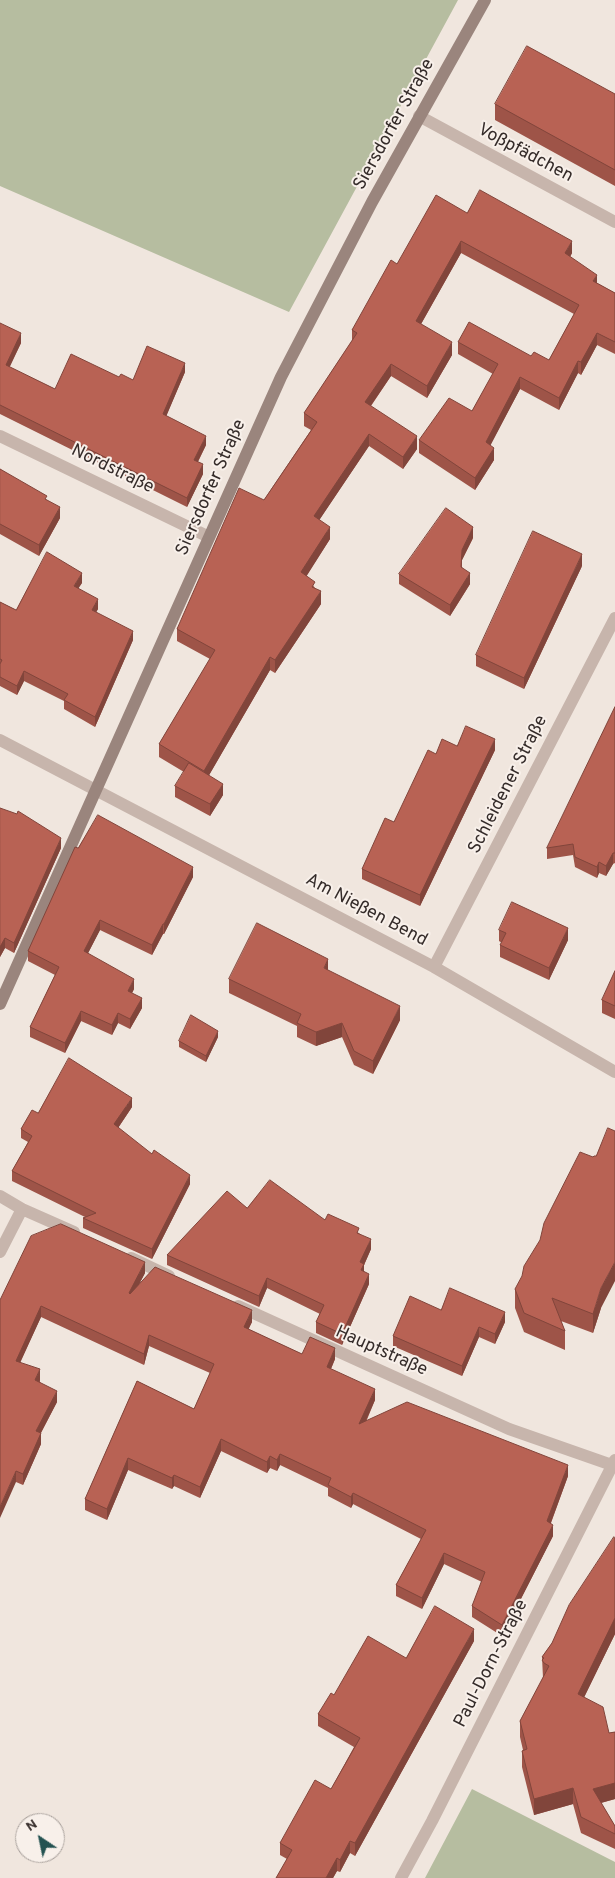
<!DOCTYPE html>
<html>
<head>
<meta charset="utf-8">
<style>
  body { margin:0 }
  #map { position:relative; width:615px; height:1878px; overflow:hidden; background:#f0e6de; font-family:Overpass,sans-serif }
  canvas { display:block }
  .north { position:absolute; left:15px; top:1813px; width:50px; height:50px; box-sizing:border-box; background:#f8f0ea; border:1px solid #aaa29d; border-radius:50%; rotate:326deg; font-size:14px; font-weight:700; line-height:20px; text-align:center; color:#352c2a }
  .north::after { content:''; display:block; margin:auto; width:18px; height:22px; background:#245251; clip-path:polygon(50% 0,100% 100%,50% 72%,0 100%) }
</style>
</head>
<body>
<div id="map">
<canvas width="615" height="1878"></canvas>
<div class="north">N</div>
</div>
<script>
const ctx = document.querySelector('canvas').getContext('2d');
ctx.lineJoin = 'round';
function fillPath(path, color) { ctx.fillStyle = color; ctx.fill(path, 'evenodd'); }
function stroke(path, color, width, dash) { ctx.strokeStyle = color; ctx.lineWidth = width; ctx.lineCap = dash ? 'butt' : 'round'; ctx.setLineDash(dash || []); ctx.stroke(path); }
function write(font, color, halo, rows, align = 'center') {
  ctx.font = font + ' Overpass,sans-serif'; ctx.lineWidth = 4; ctx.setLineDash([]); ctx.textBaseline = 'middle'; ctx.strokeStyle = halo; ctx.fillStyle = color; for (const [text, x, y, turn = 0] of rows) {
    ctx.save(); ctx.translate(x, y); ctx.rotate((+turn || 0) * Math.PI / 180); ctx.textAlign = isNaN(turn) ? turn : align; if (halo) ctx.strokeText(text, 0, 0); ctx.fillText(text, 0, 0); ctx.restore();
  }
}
fillPath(new Path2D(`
  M 0,0 L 458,0 L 289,312 L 0,186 Z
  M 472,1789 L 615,1862 L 615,1878 L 425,1878 Z`), '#b6bda0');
stroke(new Path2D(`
  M 419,116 L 615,222
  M 0,436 L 209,537
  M 0,740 L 434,967 L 615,1072
  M 434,967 L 615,618
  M 0,1196 L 22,1209 L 74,1232
  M 0,1252 L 22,1209
  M 131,1258 L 169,1276
  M 238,1306 L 509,1429 L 615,1466
  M 401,1878 L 432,1821 L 615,1460`), '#c7b5ac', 12);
stroke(new Path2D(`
  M 0,1004 L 281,377 L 372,202 L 485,0`), '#9a857d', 12);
fillPath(new Path2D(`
  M 615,94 L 615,186 L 495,120 L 495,104 Z
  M 467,213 L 572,253 L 570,257 L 597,283 L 615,293 L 615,354 L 597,345 L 581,375 L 578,373 L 559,410 L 520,389 L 490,445 L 494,460 L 475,490 L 419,453 L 419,440 L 472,411 L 493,374 L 458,354 L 458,342 L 549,360 L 574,314 L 461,253 L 421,324 L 452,355 L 427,398 L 391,376 L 371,406 L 417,449 L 403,469 L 369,446 L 319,520 L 330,539 L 306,576 L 315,588 L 321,604 L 275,673 L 270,670 L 209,775 L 223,795 L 210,816 L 175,797 L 175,786 L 184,772 L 159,757 L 159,744 L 210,659 L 177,641 L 177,629 L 311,430 L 304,426 L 304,413 L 352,341 L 352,330 L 397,264 Z
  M 0,323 L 21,343 L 9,367 L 55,389 L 119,377 L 133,380 L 185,372 L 166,416 L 206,445 L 198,462 L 203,474 L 187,507 L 0,414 Z
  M 0,469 L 47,500 L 60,518 L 39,556 L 0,534 Z
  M 473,538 L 462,560 L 462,567 L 470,584 L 450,616 L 399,584 L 399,574 Z
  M 582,566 L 524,689 L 476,666 L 476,655 Z
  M 82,583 L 78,588 L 98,609 L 96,612 L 133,640 L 95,727 L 64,709 L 64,701 L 24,681 L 17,695 L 0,686 L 0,602 L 16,610 Z
  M 615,707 L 615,863 L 613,864 L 606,876 L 599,873 L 597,878 L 575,867 L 573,855 L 547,859 L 547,848 Z
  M 457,746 L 495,750 L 420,906 L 362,879 L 362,869 L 394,822 L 436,754 Z
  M 0,808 L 61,848 L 14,953 L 5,948 L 0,957 Z
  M 78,848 L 193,877 L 164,934 L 163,934 L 152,955 L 100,930 L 88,953 L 134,989 L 132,993 L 142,1008 L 130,1029 L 118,1023 L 112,1035 L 81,1021 L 65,1053 L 30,1037 L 30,1027 L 55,975 L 28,961 L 28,951 Z
  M 499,930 L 568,940 L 549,980 L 500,957 L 500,945 L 502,943 L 499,941 Z
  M 328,970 L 400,1020 L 373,1074 L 354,1065 L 342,1037 L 316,1046 L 297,1037 L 297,1026 L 229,993 L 229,979 Z
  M 615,971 L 615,1019 L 602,1013 L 602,1000 Z
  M 218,1037 L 206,1062 L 179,1047 L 179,1041 Z
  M 132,1107 L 118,1128 L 190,1184 L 152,1259 L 83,1228 L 83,1218 L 85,1217 L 12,1181 L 12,1171 L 28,1142 L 21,1138 L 21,1129 L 38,1113 Z
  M 247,1208 L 325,1220 L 359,1233 L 371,1249 L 364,1265 L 364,1271 L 369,1284 L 342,1345 L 316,1333 L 316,1322 L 320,1314 L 267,1288 L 259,1307 L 167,1265 L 167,1255 Z
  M 145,1273 L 139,1284 L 252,1322 L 248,1329 L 302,1354 L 335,1359 L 331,1369 L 375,1400 L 366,1422 L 568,1476 L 551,1523 L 553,1536 L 502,1636 L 472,1617 L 472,1606 L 482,1582 L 444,1564 L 422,1609 L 396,1596 L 396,1585 L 421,1539 L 353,1504 L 351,1508 L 328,1496 L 328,1488 L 280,1465 L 277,1471 L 270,1468 L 267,1473 L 221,1451 L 200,1498 L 174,1486 L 172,1489 L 128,1470 L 107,1520 L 85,1510 L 85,1499 L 137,1381 L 194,1409 L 210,1373 L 149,1346 L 144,1365 L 41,1317 L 20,1362 L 40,1380 L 40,1382 L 57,1402 L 41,1433 L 41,1444 L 23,1485 L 16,1482 L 0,1300 Z
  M 515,1289 L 601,1308 L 593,1333 L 561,1321 L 565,1331 L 565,1350 L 524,1332 L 515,1308 Z
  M 441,1310 L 505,1322 L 495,1344 L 479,1337 L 462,1376 L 393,1346 L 393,1336 Z
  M 615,1539 L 615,1634 L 584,1697 L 609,1733 L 615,1732 L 615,1799 L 601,1803 L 615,1826 L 615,1849 L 581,1833 L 573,1804 L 534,1815 L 522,1767 L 522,1751 L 523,1750 L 520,1737 L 520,1721 L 543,1678 L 542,1657 L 552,1643 Z
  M 474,1641 L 355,1856 L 350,1853 L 340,1872 L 337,1871 L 333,1878 L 276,1878 L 287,1859 L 280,1855 L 280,1843 L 331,1789 L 354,1747 L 318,1726 L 318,1714 L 334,1695 L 406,1658 Z`), '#9e5448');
fillPath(new Path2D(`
  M 461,241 L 461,253 L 416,333 L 416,321 Z
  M 572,241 L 572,253 L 565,266 L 565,253 Z
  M 597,275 L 597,287 L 593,281 Z
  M 21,333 L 21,343 L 6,375 L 6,365 Z
  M 597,333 L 597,345 L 581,375 L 581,362 Z
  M 452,342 L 452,355 L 427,398 L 427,386 Z
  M 578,361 L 578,373 L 559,410 L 559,398 Z
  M 185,363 L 185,372 L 163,424 L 163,414 Z
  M 391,364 L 391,376 L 365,414 L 365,402 Z
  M 520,377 L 520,389 L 486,454 L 486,442 Z
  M 369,434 L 369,446 L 314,528 L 314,516 Z
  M 206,436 L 206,445 L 194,469 L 194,460 Z
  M 417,436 L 417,449 L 403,469 L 403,457 Z
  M 494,448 L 494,460 L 475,490 L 475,478 Z
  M 203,464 L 203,474 L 187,507 L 187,498 Z
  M 60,507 L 60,518 L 39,556 L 39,545 Z
  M 330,527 L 330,539 L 301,585 L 301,572 Z
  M 473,527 L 473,538 L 462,560 L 461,577 L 462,550 Z
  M 582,554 L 582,566 L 524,689 L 524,678 Z
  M 82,573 L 82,583 L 74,595 L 74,586 Z
  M 470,573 L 470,584 L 450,616 L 450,605 Z
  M 321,591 L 321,604 L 275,673 L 275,660 Z
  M 98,599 L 98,609 L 92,620 L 92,610 Z
  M 133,631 L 133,640 L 95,727 L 95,717 Z
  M 270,657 L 270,670 L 204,784 L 204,771 Z
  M 24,671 L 24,681 L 17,695 L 17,686 Z
  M 495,739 L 495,750 L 420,906 L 420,895 Z
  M 223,784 L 223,795 L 210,816 L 210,804 Z
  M 61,838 L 61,848 L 14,953 L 14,943 Z
  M 613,853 L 613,864 L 606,876 L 606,866 Z
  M 599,862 L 599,873 L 597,878 L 597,867 Z
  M 193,867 L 193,877 L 164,934 L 164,924 Z
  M 100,920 L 100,930 L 84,961 L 84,951 Z
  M 163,924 L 163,934 L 152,955 L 152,945 Z
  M 568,928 L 568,940 L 549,980 L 549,968 Z
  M 5,938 L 5,948 L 0,957 L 0,947 Z
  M 328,959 L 328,972 L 324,968 Z
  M 134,979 L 134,989 L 128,1001 L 128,991 Z
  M 142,998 L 142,1008 L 130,1029 L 130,1019 Z
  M 400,1006 L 400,1020 L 373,1074 L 373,1061 Z
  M 81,1011 L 81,1021 L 65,1053 L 65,1043 Z
  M 118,1013 L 118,1023 L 112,1035 L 112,1025 Z
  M 342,1023 L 342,1037 L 316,1046 L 316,1032 Z
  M 218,1031 L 218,1037 L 206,1062 L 206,1056 Z
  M 132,1098 L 132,1107 L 114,1134 L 114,1124 Z
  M 190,1175 L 190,1184 L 152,1259 L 152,1249 Z
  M 371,1239 L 371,1249 L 364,1265 L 364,1274 L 361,1281 L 360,1262 Z
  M 145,1262 L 145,1273 L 129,1304 L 129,1293 Z
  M 615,1262 L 615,1281 L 601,1308 L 593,1333 L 593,1314 L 601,1288 Z
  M 369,1274 L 369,1284 L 342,1345 L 342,1334 Z
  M 267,1278 L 267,1288 L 259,1307 L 259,1296 Z
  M 41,1306 L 41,1317 L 16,1372 L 16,1361 Z
  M 252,1310 L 252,1322 L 244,1339 L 244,1327 Z
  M 505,1312 L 505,1322 L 495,1344 L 495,1334 Z
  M 479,1327 L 479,1337 L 462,1376 L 462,1366 Z
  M 149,1335 L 149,1346 L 144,1365 L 144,1354 Z
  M 335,1348 L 335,1359 L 327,1378 L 327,1367 Z
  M 40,1369 L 40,1380 L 35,1391 L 35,1380 Z
  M 375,1389 L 375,1400 L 359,1436 L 359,1424 Z
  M 57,1391 L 57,1402 L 36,1442 L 36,1431 Z
  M 41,1433 L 41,1444 L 23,1485 L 23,1474 Z
  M 221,1439 L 221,1451 L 200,1498 L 200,1487 Z
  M 280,1454 L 280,1465 L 277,1471 L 277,1460 Z
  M 270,1456 L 270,1468 L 267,1473 L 267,1462 Z
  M 128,1458 L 128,1470 L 107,1520 L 107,1509 Z
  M 568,1465 L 568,1476 L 547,1533 L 547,1521 Z
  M 16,1471 L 16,1482 L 0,1518 L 0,1507 Z
  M 174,1475 L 174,1486 L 172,1489 L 172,1478 Z
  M 353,1493 L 353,1504 L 351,1508 L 351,1497 Z
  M 553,1525 L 553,1536 L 502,1636 L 502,1625 Z
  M 444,1553 L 444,1564 L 422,1609 L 422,1598 Z
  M 615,1618 L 615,1634 L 578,1710 L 578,1694 Z
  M 474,1629 L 474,1641 L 355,1856 L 355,1843 Z
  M 615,1783 L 615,1799 L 593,1805 L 593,1789 Z
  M 573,1788 L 573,1804 L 534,1815 L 534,1799 Z
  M 350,1841 L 350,1853 L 340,1872 L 340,1860 Z
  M 337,1858 L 337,1871 L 333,1878 L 326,1878 Z`), '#81453b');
const building = new Path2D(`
  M 527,46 L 615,94 L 615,170 L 495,104 Z
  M 480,190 L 572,241 L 565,253 L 597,275 L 593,281 L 615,293 L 615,342 L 597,333 L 581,362 L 578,361 L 559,398 L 520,377 L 486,442 L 494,448 L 475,478 L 419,440 L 449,398 L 472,411 L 498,364 L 458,342 L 469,322 L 531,356 L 534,352 L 549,360 L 579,305 L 461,241 L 416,321 L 452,342 L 427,386 L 391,364 L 365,402 L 417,436 L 403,457 L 369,434 L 314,516 L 330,527 L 301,572 L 315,582 L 312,587 L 321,591 L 275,660 L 270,657 L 204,771 L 159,744 L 215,650 L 177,629 L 239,488 L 264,500 L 317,422 L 304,413 L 357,333 L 352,330 L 391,260 L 397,264 L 436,195 L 467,213 Z
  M 0,323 L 21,333 L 6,365 L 55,389 L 71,354 L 119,377 L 121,374 L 133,380 L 147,346 L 185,363 L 163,414 L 206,436 L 194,460 L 203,464 L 187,498 L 0,405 Z
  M 0,469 L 47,496 L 45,499 L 60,507 L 39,545 L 0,524 Z
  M 446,508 L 473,527 L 462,550 L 461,567 L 470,573 L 450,605 L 399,574 Z
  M 533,531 L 582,554 L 524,678 L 476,655 Z
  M 47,552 L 82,573 L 74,586 L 98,599 L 92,610 L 133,631 L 95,717 L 64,700 L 68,694 L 24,671 L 17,686 L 0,677 L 0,664 L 2,660 L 0,659 L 0,602 L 16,610 Z
  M 615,707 L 615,853 L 613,853 L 606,866 L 599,862 L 597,867 L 575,857 L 573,844 L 547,848 Z
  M 466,726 L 495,739 L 420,895 L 362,869 L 385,818 L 394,822 L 428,750 L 436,754 L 442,739 L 457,746 Z
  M 189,763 L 223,784 L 210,804 L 175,786 Z
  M 0,808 L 17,814 L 18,811 L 61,838 L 14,943 L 5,938 L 0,947 Z
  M 98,815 L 193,867 L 164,924 L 163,924 L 152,945 L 100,920 L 84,951 L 134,979 L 128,991 L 142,998 L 130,1019 L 118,1013 L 112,1025 L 81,1011 L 65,1043 L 30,1027 L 59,967 L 28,951 L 75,847 L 78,848 Z
  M 512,902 L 568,928 L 549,968 L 500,945 L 506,933 L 499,930 Z
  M 257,923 L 328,959 L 324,968 L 400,1006 L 373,1061 L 354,1051 L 342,1023 L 316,1032 L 297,1023 L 301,1014 L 229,979 Z
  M 615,971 L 615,1006 L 602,1000 Z
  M 191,1015 L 218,1031 L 206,1056 L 179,1041 Z
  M 69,1058 L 132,1098 L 114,1124 L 152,1154 L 154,1150 L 190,1175 L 152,1249 L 83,1218 L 96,1213 L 12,1171 L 32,1136 L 21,1129 L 32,1110 L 38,1113 Z
  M 608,1128 L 615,1131 L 615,1262 L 601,1288 L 593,1314 L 552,1298 L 565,1331 L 524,1313 L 515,1289 L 522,1276 L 524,1266 L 540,1240 L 544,1223 L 580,1152 L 593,1157 L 594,1156 L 596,1156 Z
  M 270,1180 L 325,1220 L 328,1214 L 359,1228 L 357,1233 L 371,1239 L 360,1262 L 364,1264 L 361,1270 L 369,1274 L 342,1334 L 316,1322 L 324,1305 L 267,1278 L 259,1296 L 167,1255 L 227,1191 L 247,1208 Z
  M 61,1224 L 145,1262 L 129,1293 L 130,1294 L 155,1267 L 252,1310 L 244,1327 L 302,1354 L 310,1337 L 335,1348 L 327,1367 L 375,1389 L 359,1424 L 407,1402 L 568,1465 L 547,1521 L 553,1525 L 502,1625 L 472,1606 L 485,1572 L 444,1553 L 422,1598 L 396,1585 L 426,1530 L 353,1493 L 351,1497 L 328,1485 L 331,1478 L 280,1454 L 277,1460 L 270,1456 L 267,1462 L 221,1439 L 200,1487 L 174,1475 L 172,1478 L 128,1458 L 107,1509 L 85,1499 L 137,1381 L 194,1409 L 214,1364 L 149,1335 L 144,1354 L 41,1306 L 16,1361 L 40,1369 L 35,1380 L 57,1391 L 36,1431 L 41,1433 L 23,1474 L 16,1471 L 0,1507 L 0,1300 L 31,1236 Z
  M 450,1288 L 505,1312 L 495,1334 L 479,1327 L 462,1366 L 393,1336 L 410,1296 L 441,1310 Z
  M 614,1537 L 615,1539 L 615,1618 L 578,1694 L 603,1707 L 609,1733 L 615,1732 L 615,1783 L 593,1789 L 615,1826 L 615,1834 L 581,1817 L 573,1788 L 534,1799 L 522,1751 L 527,1749 L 520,1721 L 549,1666 L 544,1663 L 542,1660 L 544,1658 L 542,1657 L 552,1643 L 569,1605 Z
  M 435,1606 L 474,1629 L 355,1843 L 350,1841 L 340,1860 L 337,1858 L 326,1878 L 276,1878 L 292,1850 L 280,1843 L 315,1780 L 331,1789 L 360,1738 L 318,1714 L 331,1693 L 334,1695 L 368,1636 L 406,1658 Z`);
fillPath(building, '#b86254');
stroke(building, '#81453b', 1);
write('18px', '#352c2a', '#f8f0ea', [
  ["Siersdorfer Straße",395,125,-61],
  ["Voßpfädchen",525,154,28],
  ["Nordstraße",112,470,26],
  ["Siersdorfer Straße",212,488,-66],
  ["Schleidener Straße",509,785,-63],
  ["Am Nießen Bend",366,911,28],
  ["Hauptstraße",381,1352,24],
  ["Paul-Dorn-Straße",492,1664,-63]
]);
</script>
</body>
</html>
